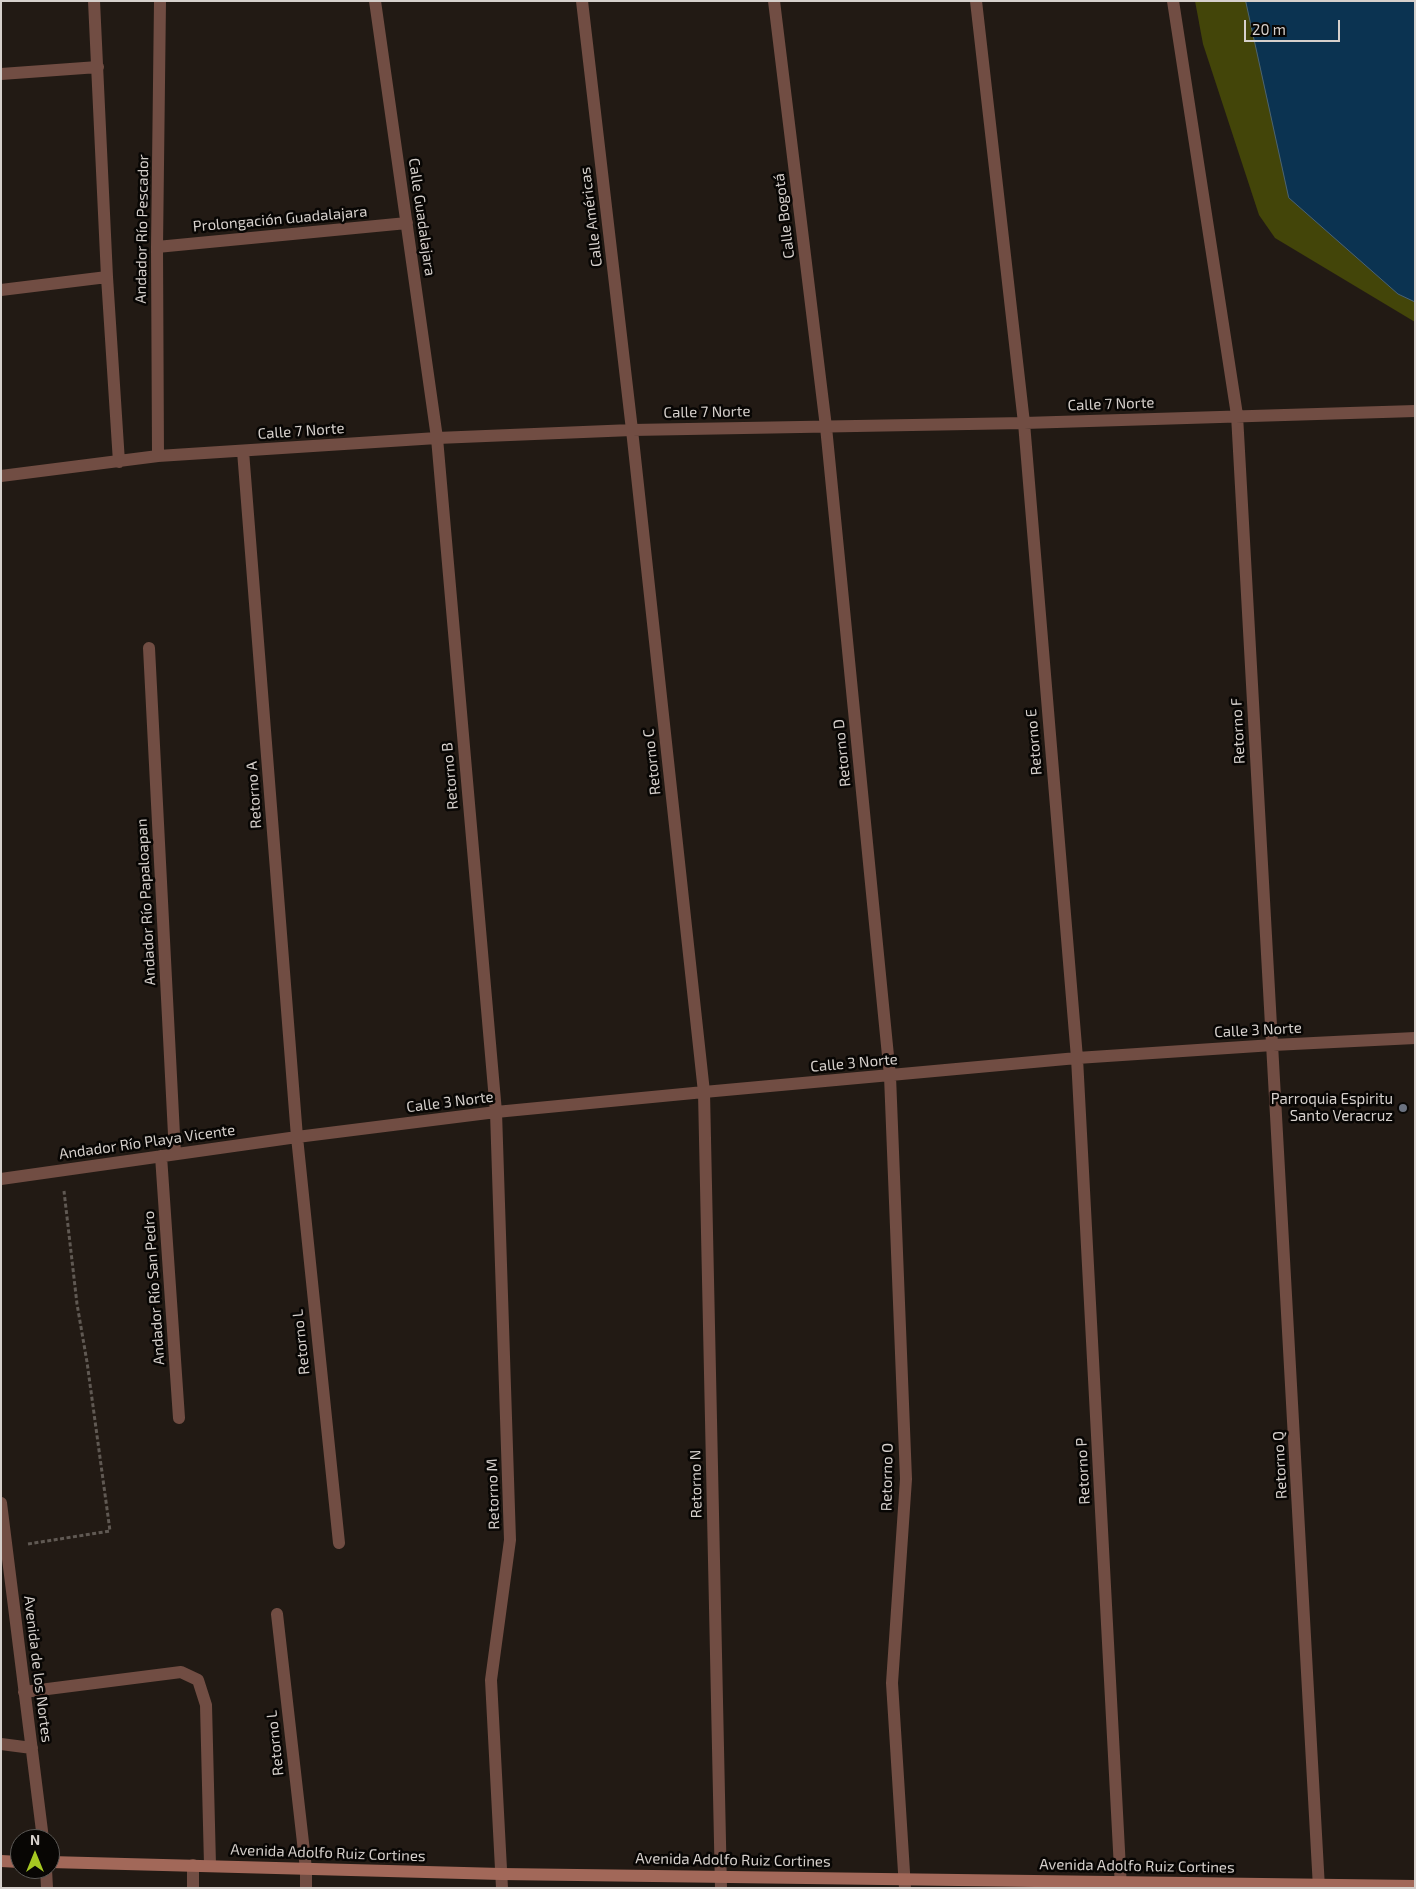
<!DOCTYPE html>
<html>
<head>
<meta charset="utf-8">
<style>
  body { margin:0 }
  #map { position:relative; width:1416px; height:1889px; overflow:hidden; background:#221a14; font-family:"Exo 2",sans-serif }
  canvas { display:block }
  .frame { position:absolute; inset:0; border:2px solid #d6d0cc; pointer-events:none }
  .north { position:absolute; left:10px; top:1829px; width:50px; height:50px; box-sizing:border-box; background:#080604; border:1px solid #5a5754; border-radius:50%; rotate:0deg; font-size:14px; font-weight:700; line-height:20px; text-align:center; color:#d6d0cc }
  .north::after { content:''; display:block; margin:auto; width:18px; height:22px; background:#a6c822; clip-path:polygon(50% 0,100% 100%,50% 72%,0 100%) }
  .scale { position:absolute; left:1244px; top:20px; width:96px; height:22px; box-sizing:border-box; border:2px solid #d6d0cc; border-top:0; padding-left:6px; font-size:15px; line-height:18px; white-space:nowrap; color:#d6d0cc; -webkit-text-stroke:4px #080604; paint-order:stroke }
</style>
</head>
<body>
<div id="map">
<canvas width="1416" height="1889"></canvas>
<div class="frame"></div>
<div class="north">N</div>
<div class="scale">20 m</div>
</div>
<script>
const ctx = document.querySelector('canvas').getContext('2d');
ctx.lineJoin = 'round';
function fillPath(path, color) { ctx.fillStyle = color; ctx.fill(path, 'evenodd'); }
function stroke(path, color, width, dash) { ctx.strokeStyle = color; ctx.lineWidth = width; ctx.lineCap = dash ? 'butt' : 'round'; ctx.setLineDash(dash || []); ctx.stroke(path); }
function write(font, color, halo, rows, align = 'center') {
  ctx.font = font + ' "Exo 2",sans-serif'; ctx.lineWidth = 5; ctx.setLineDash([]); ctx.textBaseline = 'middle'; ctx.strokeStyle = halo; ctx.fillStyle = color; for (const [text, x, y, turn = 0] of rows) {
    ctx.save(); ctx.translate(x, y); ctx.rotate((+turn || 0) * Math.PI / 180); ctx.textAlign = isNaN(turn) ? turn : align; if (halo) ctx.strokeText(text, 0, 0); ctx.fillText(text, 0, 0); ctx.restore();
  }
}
fillPath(new Path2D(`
  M 1195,1 L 1415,1 L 1415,322 L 1275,238 L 1259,215 L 1203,44 Z`), '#434509');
const water = new Path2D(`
  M 1246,1 L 1415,1 L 1415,302 L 1398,294 L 1289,198 Z`);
fillPath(water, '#0b3351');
stroke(water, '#486276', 1);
stroke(new Path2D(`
  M 28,1544 L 110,1531 L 87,1362 L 77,1304 L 64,1191`), '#605953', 3, [4, 2.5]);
stroke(new Path2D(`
  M 94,1 L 107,277 L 119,462
  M 375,1 L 437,438 L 496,1112 L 510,1540 L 491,1680 L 502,1888
  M 582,1 L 632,430 L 704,1092 L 721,1888
  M 774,1 L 826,427 L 890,1076 L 906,1479 L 892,1683 L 905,1888
  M 976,1 L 1024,423 L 1077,1058 L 1121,1888
  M 1173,1 L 1237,415 L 1319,1888
  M 1,74 L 98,67
  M 157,247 L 407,223
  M 1,290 L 107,277
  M 243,451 L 297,1137 L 339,1543
  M 158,456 L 157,247 L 160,1
  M 1,476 L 158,456 L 437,438 L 632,430 L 1024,423 L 1415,411
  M 149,648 L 175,1154
  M 161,1156 L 179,1418
  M 1,1179 L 297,1137 L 496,1112 L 704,1092 L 1077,1058 L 1273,1045 L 1415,1038
  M 1,1503 L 43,1839
  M 277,1614 L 306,1869 L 306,1888
  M 24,1692 L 181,1672 L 198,1680 L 206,1705 L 210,1865
  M 1,1744 L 32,1748
  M 193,1865 L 193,1888
  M 46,1869 L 47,1888`), '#714d43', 12);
stroke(new Path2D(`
  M 1,1861 L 20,1862
  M 50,1862 L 501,1874 L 1415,1886`), '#a26859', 12);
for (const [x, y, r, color] of [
  [1403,1108,5,"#6b7280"]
]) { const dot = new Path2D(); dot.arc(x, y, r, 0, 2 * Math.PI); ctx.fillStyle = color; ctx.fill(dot); stroke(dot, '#080604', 2); }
write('15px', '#d6d0cc', '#080604', [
  ["Calle Bogotá",784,216,-97],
  ["Calle Guadalajara",422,217,82],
  ["Calle Américas",591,217,-97],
  ["Prolongación Guadalajara",280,219,-5],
  ["Andador Río Pescador",142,229,-89],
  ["Calle 7 Norte",1111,404,-2],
  ["Calle 7 Norte",707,412,-1],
  ["Calle 7 Norte",301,431,-4],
  ["Retorno F",1238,731,-93],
  ["Retorno E",1034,742,-95],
  ["Retorno D",842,753,-96],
  ["Retorno C",652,762,-96],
  ["Retorno B",450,776,-95],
  ["Retorno A",254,795,-94],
  ["Andador Río Papaloapan",146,902,-93],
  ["Calle 3 Norte",1258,1030,-3],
  ["Calle 3 Norte",854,1063,-5],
  ["Calle 3 Norte",450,1102,-7],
  ["Andador Río Playa Vicente",147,1142,-8],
  ["Andador Río San Pedro",154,1288,-94],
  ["Retorno L",301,1342,-96],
  ["Retorno Q",1280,1465,-93],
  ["Retorno P",1083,1471,-93],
  ["Retorno O",887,1477,-89],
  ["Retorno N",696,1484,-91],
  ["Retorno M",493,1494,-92],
  ["Avenida de los Nortes",38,1669,83],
  ["Retorno L",275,1743,-96],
  ["Avenida Adolfo Ruiz Cortines",328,1853,2],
  ["Avenida Adolfo Ruiz Cortines",733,1860,1],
  ["Avenida Adolfo Ruiz Cortines",1137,1866,1]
]);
write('15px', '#d6d0cc', '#080604', [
  ["Parroquia Espiritu",1393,1099],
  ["Santo Veracruz",1393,1116]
], 'right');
</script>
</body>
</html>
